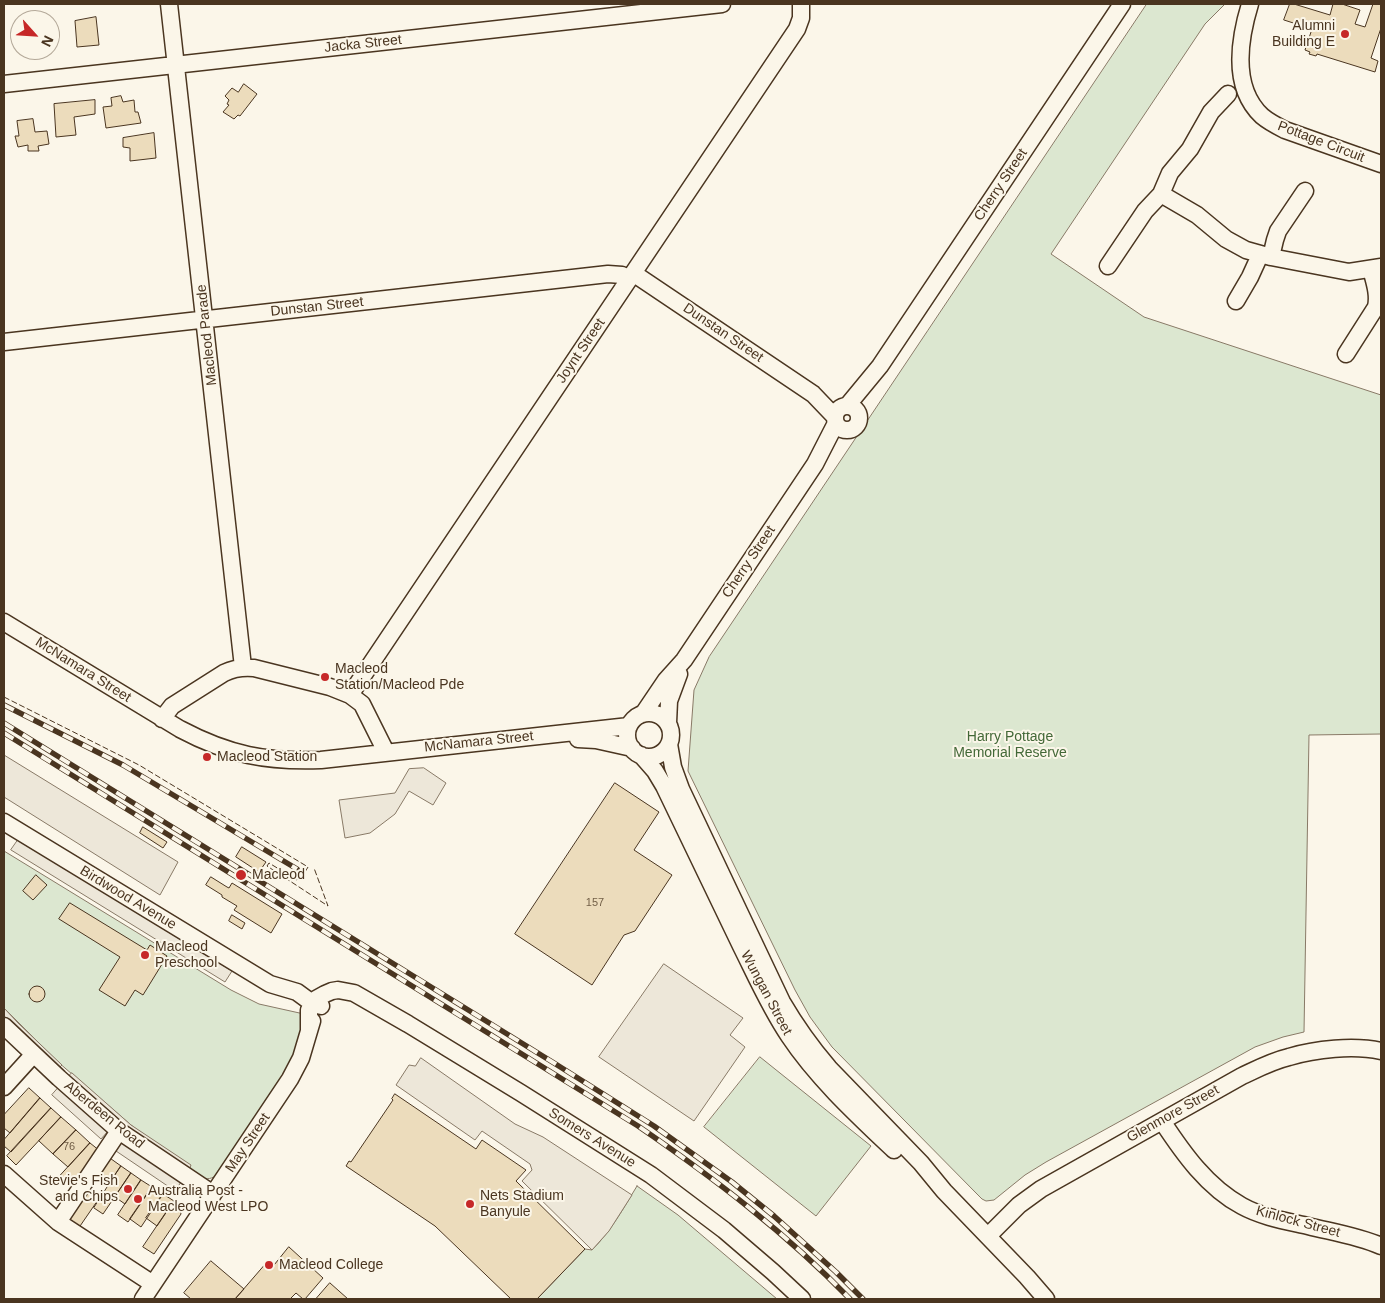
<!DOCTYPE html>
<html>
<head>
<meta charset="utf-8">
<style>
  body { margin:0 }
  #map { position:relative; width:1385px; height:1303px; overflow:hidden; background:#fbf6e9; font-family:Arial,sans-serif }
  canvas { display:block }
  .frame { position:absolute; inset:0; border:5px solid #4a3520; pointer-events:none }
  .north { position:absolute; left:10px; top:10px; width:50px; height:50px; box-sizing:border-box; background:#fbf6e9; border:1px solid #b4a999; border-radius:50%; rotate:116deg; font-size:14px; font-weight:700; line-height:20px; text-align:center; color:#4a3520 }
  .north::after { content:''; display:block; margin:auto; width:18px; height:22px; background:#c62828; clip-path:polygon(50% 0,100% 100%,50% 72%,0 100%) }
</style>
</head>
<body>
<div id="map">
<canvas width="1385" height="1303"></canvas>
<div class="frame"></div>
<div class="north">N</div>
</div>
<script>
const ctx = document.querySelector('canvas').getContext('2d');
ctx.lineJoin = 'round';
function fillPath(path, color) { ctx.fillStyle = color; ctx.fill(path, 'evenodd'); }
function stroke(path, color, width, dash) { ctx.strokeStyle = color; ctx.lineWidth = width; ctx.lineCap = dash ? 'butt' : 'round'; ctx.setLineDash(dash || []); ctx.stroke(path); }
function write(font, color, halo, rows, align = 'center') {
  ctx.font = font + ' Arial,sans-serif'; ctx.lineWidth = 4; ctx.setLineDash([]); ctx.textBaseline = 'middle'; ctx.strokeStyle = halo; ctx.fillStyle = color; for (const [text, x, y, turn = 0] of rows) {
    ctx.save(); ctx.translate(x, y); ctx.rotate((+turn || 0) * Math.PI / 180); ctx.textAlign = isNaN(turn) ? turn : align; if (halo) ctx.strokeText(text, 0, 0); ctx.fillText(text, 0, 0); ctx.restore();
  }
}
const green = new Path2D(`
  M 1147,4 L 1225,4 L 1205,24 L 1051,254 L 1144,317 L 1381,395 L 1381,734 L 1309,735 L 1304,1032 L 1283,1037 L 1255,1047 L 1046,1162 L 1025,1175 L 994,1200 L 986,1201 L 982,1199 L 977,1194 L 832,1047 L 810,1017 L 795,990 L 688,771 L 694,690 L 709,657 Z
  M 4,851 L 231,990 L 259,1004 L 304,1014 L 300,1038 L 293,1061 L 218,1174 C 212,1179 207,1180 200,1177 L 131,1125 L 58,1062 L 4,1008 Z
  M 760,1057 L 871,1146 L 816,1216 L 704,1127 Z
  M 637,1186 L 678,1215 L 777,1299 L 537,1299 L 585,1249 L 592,1250 C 611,1231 623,1209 637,1186 Z`);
fillPath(green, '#dce7d0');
stroke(green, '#887966', 1);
const parking = new Path2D(`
  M 4,755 L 178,862 L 160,895 L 4,797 Z
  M 424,768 L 446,783 L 433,805 L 409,791 L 395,814 L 370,833 L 345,838 L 339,800 L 395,793 L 409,769 Z
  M 18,840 L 232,971 L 225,982 L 11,850 Z
  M 664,964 L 743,1018 L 730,1035 L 745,1047 L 694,1121 L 599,1057 Z
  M 4,1008 L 18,1023 L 62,1065 L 59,1068 L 4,1016 Z
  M 421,1058 L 515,1124 L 543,1137 L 632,1195 L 609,1231 L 592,1250 L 522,1181 L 532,1170 L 530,1164 L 482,1131 L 475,1140 L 396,1085 L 409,1065 L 415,1066 Z
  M 72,1073 L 131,1125 L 191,1165 L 189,1170 L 134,1134 L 68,1077 Z
  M 59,1087 L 108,1131 L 101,1139 L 52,1095 Z
  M 122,1143 L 181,1182 L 175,1191 L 116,1151 Z`);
fillPath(parking, '#ede7d9');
stroke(parking, '#887966', 1);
const building = new Path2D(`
  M 1290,4 L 1294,4 L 1330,15 L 1333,4 L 1342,4 L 1360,10 L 1355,24 L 1365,27 L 1373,4 L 1381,4 L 1381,28 L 1371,58 L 1378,61 L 1375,72 L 1317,54 L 1316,56 L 1309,54 L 1310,52 L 1305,50 L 1312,29 L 1284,20 Z
  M 96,17 L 99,45 L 77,47 L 75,21 Z
  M 244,84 L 257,94 L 240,116 L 238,115 L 234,119 L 223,112 L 229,105 L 227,104 L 229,100 L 225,96 L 232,88 L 238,92 Z
  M 121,96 L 123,102 L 134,100 L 135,112 L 138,112 L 141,123 L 106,128 L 103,107 L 112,106 L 111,98 Z
  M 95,100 L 95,114 L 74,117 L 76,135 L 56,137 L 54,104 Z
  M 33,119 L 35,132 L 47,131 L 49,144 L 38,146 L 39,151 L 28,151 L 28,145 L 18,147 L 15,136 L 19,136 L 17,121 Z
  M 154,133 L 156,158 L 130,161 L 130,148 L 123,147 L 123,138 Z
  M 615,783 L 659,812 L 634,850 L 672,875 L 635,931 L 624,935 L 592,985 L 515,934 Z
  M 143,827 L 167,842 L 163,848 L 140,833 Z
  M 242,847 L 266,862 L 259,872 L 236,857 Z
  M 36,875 L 47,885 L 33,900 L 23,891 Z
  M 211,877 L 227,887 L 229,888 L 232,883 L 282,914 L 271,933 L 234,910 L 237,906 L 222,897 L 222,895 L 206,885 Z
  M 70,903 L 147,950 L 150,945 L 167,956 L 143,995 L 135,990 L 125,1006 L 99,990 L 120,957 L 59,919 Z
  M 232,915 L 245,923 L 242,929 L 229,921 Z
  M29 994a8 8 0 1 1 16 0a8 8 0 1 1-16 0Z
  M 29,1088 L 40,1098 L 10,1133 L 4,1128 L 4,1115 Z
  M 395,1094 L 476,1149 L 482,1140 L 526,1170 L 516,1181 L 585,1249 L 537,1299 L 511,1299 L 435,1226 L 346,1166 L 349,1161 L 351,1162 L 393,1100 L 392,1099 Z
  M 40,1098 L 51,1108 L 11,1152 L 4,1146 L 4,1140 Z
  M 51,1108 L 61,1117 L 16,1165 L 7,1156 Z
  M 61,1117 L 76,1130 L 53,1154 L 39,1141 Z
  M 76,1130 L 90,1143 L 68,1167 L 53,1154 Z
  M 90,1143 L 100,1151 L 74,1189 L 60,1176 Z
  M 107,1156 L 121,1166 L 107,1186 L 92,1177 Z
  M 121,1166 L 131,1173 L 103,1214 L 94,1208 Z
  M 131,1173 L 141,1180 L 125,1204 L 115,1197 Z
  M 141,1180 L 152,1187 L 128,1222 L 118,1215 Z
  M 152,1187 L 163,1194 L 141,1227 L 130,1219 Z
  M 85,1189 L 89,1192 L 91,1190 L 100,1197 L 78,1229 L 70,1223 L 69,1217 Z
  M 163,1194 L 174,1201 L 157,1226 L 146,1218 Z
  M 174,1201 L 179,1205 L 181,1214 L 154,1254 L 143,1247 Z
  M 289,1247 L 323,1278 L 305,1299 L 303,1299 L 296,1293 L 290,1299 L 235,1299 L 267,1262 L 272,1267 Z
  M 211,1261 L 244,1289 L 235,1299 L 191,1299 L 184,1293 Z
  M 330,1283 L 348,1299 L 316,1299 Z`);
fillPath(building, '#ecdcbc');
stroke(building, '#4a3520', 1);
const minor = new Path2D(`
  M 169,4 L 243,667
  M 1250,4 C 1239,40 1231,87 1262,116 C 1269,122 1277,126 1285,130 L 1381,164
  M 4,84 L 722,4
  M 1161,194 L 1197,215 L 1226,239 L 1246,250 L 1271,257 L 1349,272 L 1381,267
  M 1271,257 L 1275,240 L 1278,231 L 1305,191
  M 1108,266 L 1145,211 L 1161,194 L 1170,173 L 1190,149 L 1211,112 L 1228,94
  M 633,273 L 813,394 L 835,417
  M 1236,301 L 1250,277 L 1260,255
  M 4,342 L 608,274 L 622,275 L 629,279
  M 1346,354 L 1376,307 C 1379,294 1374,281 1371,269
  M 847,406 L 880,366 L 1122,4
  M835 418a12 12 0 1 1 24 0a12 12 0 1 1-24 0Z
  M 4,622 L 180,729 C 229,755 266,762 321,760 L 629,726
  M 350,695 L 797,29 L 801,18 L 801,4
  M627 735a22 22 0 1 1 44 0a22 22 0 1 1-44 0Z
  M 643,714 L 666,680 L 684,660 L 815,464 L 836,423
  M 162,719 L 172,706 L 224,673 C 234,668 243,667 254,668 L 330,687 L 350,695 L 362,704 L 386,752
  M 668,723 L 669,701 L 679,674
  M 578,739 L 596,740 L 632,748
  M 669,744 L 673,767 L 681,789 L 782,1002 C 796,1026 811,1047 829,1068 L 921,1163 L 944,1191 L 1027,1277 L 1046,1299
  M 641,755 L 655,771 L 664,786 C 690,839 715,893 741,946 C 756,976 770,1008 789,1036 C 817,1078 857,1115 894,1150
  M 4,822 L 270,984 L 297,992 L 312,1003 L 321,1006
  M 4,1026 L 59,1078 L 119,1131 L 213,1194
  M 309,1031 L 309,1010 L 316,999 L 325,994 L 332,991 L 338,990 L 354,993 L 408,1024 L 521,1093 L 651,1175 L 724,1230 L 773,1272 L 802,1299
  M 4,1087 L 33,1055
  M 1162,1121 C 1183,1153 1207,1187 1242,1206 C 1262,1217 1286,1221 1308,1226 C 1332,1232 1358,1236 1381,1246
  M 4,1174 L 58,1222 L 153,1284
  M 58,1222 L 119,1131
  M 988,1236 L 1019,1205 L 1041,1189 L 1242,1076 C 1257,1069 1272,1061 1289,1057 C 1315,1049 1354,1045 1381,1051
  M 143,1299 L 290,1079 L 301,1058 L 312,1021`);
stroke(minor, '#4a3520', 19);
stroke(minor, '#fbf6e9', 16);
const rail = new Path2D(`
  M 4,705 L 123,765 L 297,869
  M 4,723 L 554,1063 L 654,1126 L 732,1182 L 774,1216 L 836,1272 L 863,1299
  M 4,733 L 638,1126 C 714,1178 786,1233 850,1299`);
stroke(rail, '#4a3520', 5.5);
stroke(rail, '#fbf6e9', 4, [11]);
stroke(new Path2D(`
  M 4,697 L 139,765 L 308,867 L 302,877 L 299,876 L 297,880 L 269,863 L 267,866 L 328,906 L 314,868`), '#4a3520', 1, [6, 2.5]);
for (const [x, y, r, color] of [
  [1345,34,5,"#c62828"],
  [325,677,5,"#c62828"],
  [207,757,5,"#c62828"],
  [241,875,6,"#c62828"],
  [145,955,5,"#c62828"],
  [128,1189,5,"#c62828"],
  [138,1199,5,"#c62828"],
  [470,1204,5,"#c62828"],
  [269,1265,5,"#c62828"]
]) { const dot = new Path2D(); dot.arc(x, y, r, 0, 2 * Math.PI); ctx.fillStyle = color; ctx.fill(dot); stroke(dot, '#fbf6e9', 2); }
write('11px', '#725f47', null, [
  ["157",595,903],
  ["76",69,1147]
]);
write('14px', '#4a3520', '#fbf6e9', [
  ["Alumni",1335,26,"right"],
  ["Building E",1335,42,"right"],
  ["Macleod",335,669],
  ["Station/Macleod Pde",335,685],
  ["Macleod Station",217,757],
  ["Macleod",252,875],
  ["Macleod",155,947],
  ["Preschool",155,963],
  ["Stevie's Fish",118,1181,"right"],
  ["and Chips",118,1197,"right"],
  ["Australia Post -",148,1191],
  ["Macleod West LPO",148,1207],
  ["Nets Stadium",480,1196],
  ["Banyule",480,1212],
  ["Macleod College",279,1265]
], 'left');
write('14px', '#4a3520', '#fbf6e9', [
  ["Jacka Street",363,44,-6],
  ["Pottage Circuit",1321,142,21],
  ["Cherry Street",1001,185,-56],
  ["Dunstan Street",317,307,-6],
  ["Dunstan Street",723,333,34],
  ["Macleod Parade",207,335,-96],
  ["Joynt Street",581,351,-56],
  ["Cherry Street",749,562,-56],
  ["McNamara Street",83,670,32],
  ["McNamara Street",479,742,-6],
  ["Birdwood Avenue",128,898,31],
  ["Wungan Street",766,993,62],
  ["Glenmore Street",1173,1114,-29],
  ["Aberdeen Road",104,1115,39],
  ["Somers Avenue",592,1138,32],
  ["May Street",248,1143,-56],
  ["Kinlock Street",1298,1222,15]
]);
write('14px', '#436837', '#fbf6e9', [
  ["Harry Pottage",1010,737],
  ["Memorial Reserve",1010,753]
]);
</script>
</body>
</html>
